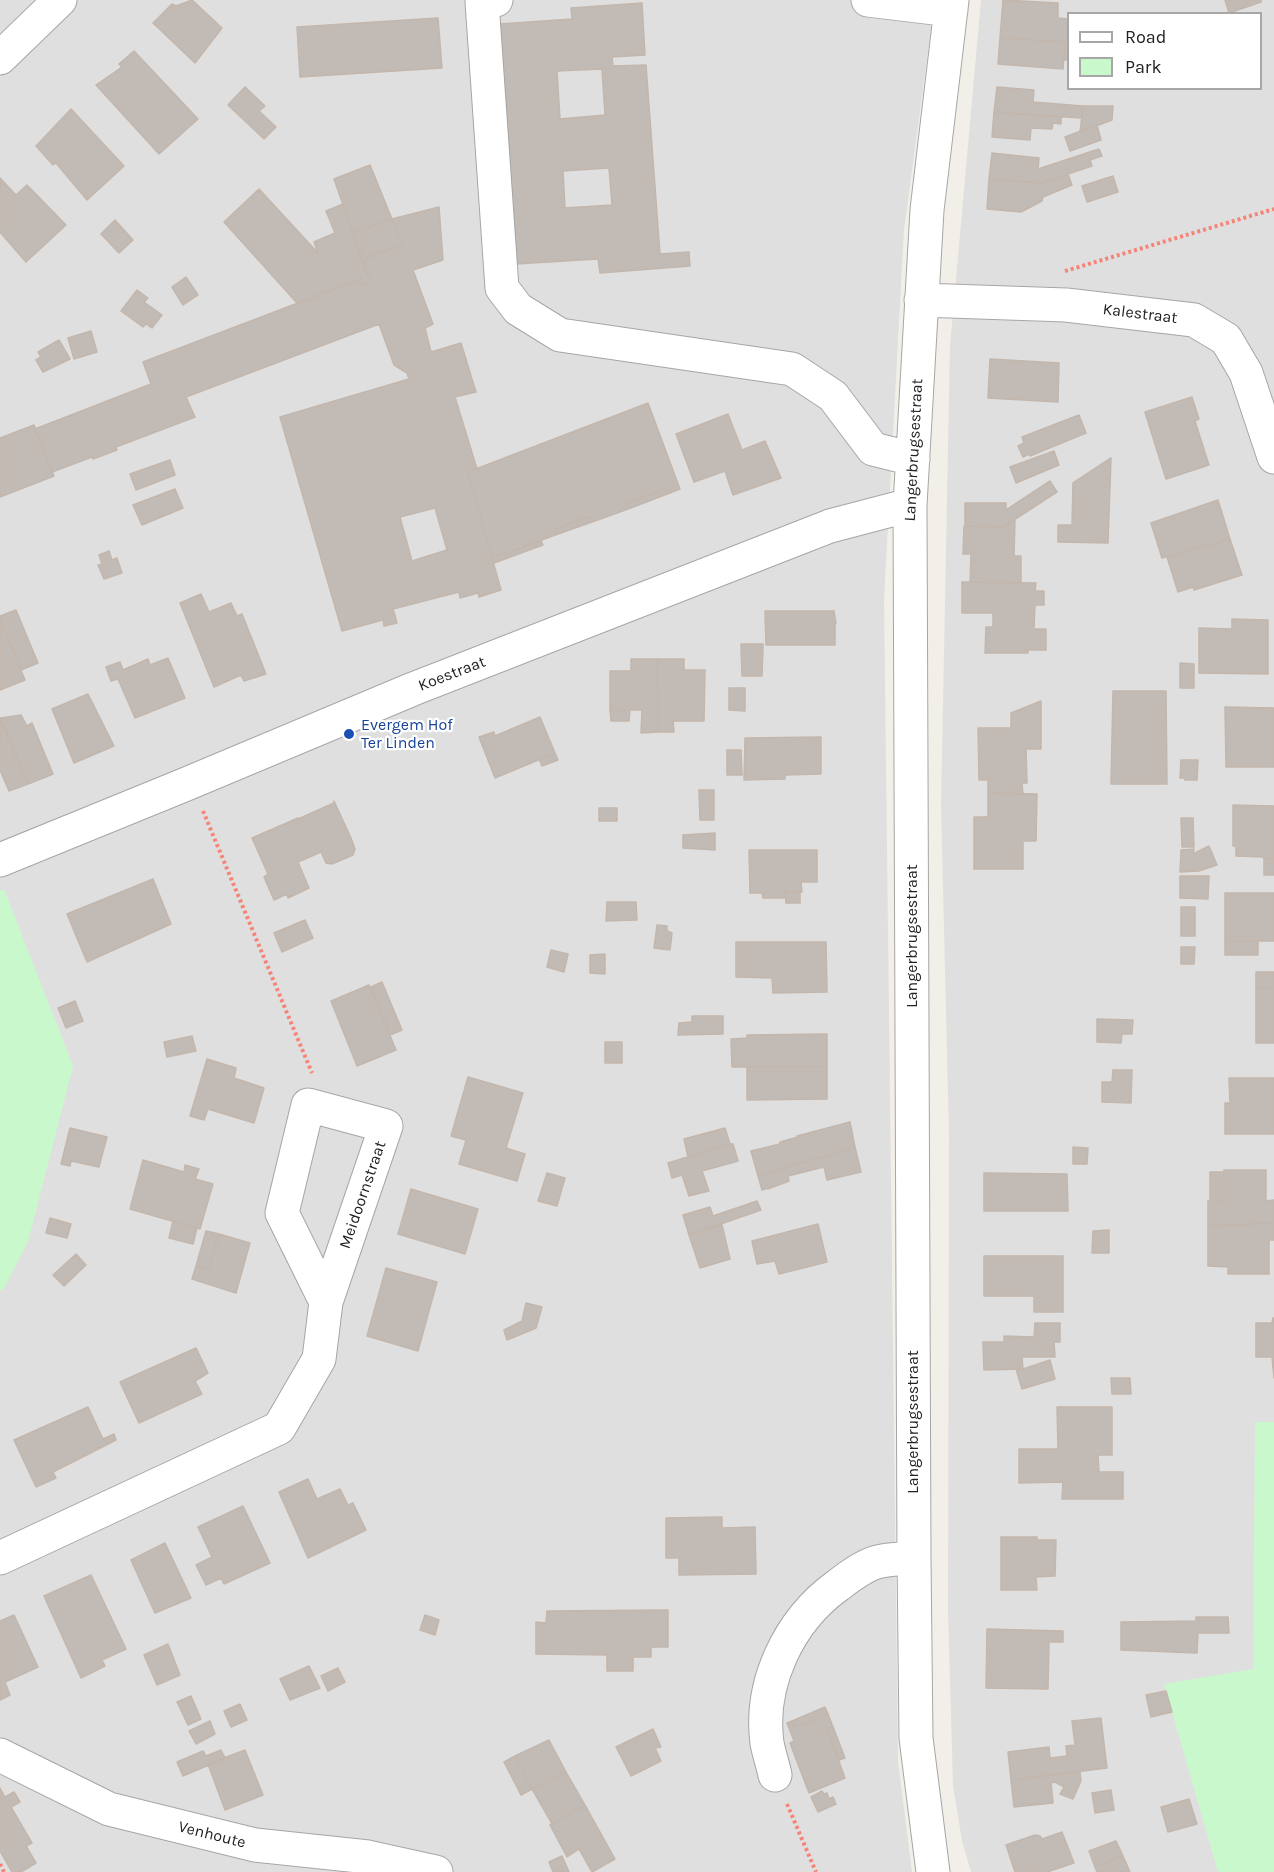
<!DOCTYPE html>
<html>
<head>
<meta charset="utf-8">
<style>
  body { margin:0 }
  #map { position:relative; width:1274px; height:1872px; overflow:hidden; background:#f2efe9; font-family:Karla,sans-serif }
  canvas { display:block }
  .legend { position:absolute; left:1067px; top:12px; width:195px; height:78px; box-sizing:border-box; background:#fff; border:2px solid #a7a7a7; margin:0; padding:8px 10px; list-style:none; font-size:18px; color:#222 }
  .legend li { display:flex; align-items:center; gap:12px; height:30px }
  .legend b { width:30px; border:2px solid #a7a7a7 }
</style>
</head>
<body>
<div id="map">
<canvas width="1274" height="1872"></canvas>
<ul class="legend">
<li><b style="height:8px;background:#fff"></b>Road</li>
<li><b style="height:16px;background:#c9f8cd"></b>Park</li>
</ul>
</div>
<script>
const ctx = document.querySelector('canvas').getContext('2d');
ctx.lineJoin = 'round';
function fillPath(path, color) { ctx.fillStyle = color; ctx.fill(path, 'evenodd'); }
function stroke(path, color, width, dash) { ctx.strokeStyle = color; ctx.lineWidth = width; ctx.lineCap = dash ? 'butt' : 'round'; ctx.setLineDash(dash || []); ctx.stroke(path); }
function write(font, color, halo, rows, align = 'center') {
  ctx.font = font + ' Karla,sans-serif'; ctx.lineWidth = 4.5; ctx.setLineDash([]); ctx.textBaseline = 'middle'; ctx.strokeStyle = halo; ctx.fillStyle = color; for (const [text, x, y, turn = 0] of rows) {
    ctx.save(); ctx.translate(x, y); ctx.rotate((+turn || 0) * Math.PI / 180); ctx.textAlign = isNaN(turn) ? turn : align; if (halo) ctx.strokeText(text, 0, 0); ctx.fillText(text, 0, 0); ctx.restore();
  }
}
fillPath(new Path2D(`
  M 0,0 L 935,0 L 904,230 L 884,600 L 898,1762 L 912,1872 L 0,1872 Z
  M 981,0 L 1274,0 L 1274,1872 L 971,1872 L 962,1841 L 953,1785 L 948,1610 L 949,1135 L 941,805 L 950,346 ZM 1068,14 L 1260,14 L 1260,88 L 1068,88 Z`), '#e0dfdf');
fillPath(new Path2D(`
  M 4,889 L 73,1066 L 28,1242 L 4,1288 L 0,1291 L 0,891 Z
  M 1255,1422 L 1274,1422 L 1274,1872 L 1218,1872 L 1164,1684 L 1253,1669 Z`), '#c9f8cd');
const building = new Path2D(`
  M 192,0 L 222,28 L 195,63 L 153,23 L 172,4 L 176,6 Z
  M 1003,0 L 1058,3 L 1058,18 L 1068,19 L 1068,60 L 1064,60 L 1065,42 L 1000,38 Z
  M 1225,0 L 1261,0 L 1261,2 L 1229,13 Z
  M 642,3 L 645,55 L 612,57 L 613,66 L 646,65 L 660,254 L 689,252 L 690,266 L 600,273 L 598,259 L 516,264 L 500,24 L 572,19 L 571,8 ZM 602,69 L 605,115 L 560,119 L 557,71 ZM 609,168 L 612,205 L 565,208 L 563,171 Z
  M 438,18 L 442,68 L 300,77 L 297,27 Z
  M 1000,38 L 1065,42 L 1063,69 L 998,64 Z
  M 134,51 L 198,119 L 159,154 L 96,85 L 122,67 L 119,64 Z
  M 245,87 L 265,106 L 259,111 L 276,127 L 264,139 L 228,105 Z
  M 997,87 L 1034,90 L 1033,102 L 1083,106 L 1081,118 L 994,112 Z
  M 1083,106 L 1113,106 L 1112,120 L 1080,132 Z
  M 71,109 L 124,166 L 87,200 L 56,163 L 53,165 L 36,146 Z
  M 994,112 L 1061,117 L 1061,124 L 1053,123 L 1052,129 L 1031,128 L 1030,140 L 992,137 Z
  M 1097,125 L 1101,140 L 1070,151 L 1065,137 Z
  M 1099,149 L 1102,156 L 1090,160 L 1092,166 L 1041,183 L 989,179 L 992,153 L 1039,158 L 1038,169 Z
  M 370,165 L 392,219 L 353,233 L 334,179 Z
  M 1068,174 L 1072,185 L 1043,197 L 1042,201 L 1021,212 L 987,209 L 989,179 L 1041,183 Z
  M 1113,176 L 1118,192 L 1087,202 L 1082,186 Z
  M 0,178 L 16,195 L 27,185 L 66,225 L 26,262 L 0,232 Z
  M 259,189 L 318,253 L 314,242 L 335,233 L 326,211 L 343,204 L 370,281 L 363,285 L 361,279 L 297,303 L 224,222 Z
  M 439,207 L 443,260 L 413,270 L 433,324 L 425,328 L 431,352 L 461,343 L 476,392 L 455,397 L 477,469 L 468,472 L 501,590 L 479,597 L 478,593 L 460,598 L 459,592 L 393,609 L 397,623 L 384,626 L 383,620 L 342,631 L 280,417 L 409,379 L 407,373 L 394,365 L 379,324 L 186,397 L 195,417 L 116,447 L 117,450 L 93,459 L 92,457 L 52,472 L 35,429 L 151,384 L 143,362 L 361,279 L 363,285 L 370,281 L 362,260 L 402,244 L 392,219 ZM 435,508 L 447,550 L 412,561 L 400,517 Z
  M 392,219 L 402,244 L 362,260 L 353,233 Z
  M 115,220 L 133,240 L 119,253 L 101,234 Z
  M 186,277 L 198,295 L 183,305 L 172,287 Z
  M 137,290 L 148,298 L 144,302 L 162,315 L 152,328 L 146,324 L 143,327 L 121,311 Z
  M 91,331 L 97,352 L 74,359 L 68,338 Z
  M 59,340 L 70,359 L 43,372 L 36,360 L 41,357 L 38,352 Z
  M 990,359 L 1059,363 L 1058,402 L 988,398 Z
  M 1192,397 L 1199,419 L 1195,421 L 1209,465 L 1166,479 L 1145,412 Z
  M 648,403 L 680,489 L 662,496 L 660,491 L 625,503 L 628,509 L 592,522 L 591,516 L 556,529 L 558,534 L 492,558 L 468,472 Z
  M 728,414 L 742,450 L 765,441 L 781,478 L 733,495 L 725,471 L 694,482 L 676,434 Z
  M 1079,415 L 1086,433 L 1030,456 L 1029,454 L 1023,457 L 1018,446 L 1024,443 L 1022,437 Z
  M 34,425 L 54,476 L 0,497 L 0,438 Z
  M 1054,451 L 1059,465 L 1016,483 L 1010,467 Z
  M 1111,458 L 1108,543 L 1058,542 L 1058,525 L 1072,525 L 1073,483 Z
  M 170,460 L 175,475 L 136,490 L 130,474 Z
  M 1050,481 L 1057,492 L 1003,527 L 965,526 L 965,503 L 1006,503 L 1006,510 Z
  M 175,489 L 183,508 L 142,525 L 133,505 Z
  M 660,491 L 662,496 L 628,509 L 625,503 Z
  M 1218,500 L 1230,539 L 1162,558 L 1151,523 Z
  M 591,516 L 592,522 L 558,534 L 556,529 Z
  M 1015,520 L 1014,556 L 1021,556 L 1021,583 L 970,582 L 971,554 L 963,554 L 964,526 L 1003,527 Z
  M 1230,539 L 1242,575 L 1194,590 L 1193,587 L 1178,592 L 1167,557 Z
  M 541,541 L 543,545 L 494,563 L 492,558 Z
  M 109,551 L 112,560 L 117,558 L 122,573 L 104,579 L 98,565 L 102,564 L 99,555 Z
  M 962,582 L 1036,583 L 1035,591 L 1044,591 L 1044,605 L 1035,605 L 1034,629 L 1046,629 L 1046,650 L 1028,650 L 1028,653 L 985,653 L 986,627 L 993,627 L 993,613 L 962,613 Z
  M 201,594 L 209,612 L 231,603 L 237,616 L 242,614 L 266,674 L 244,681 L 241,675 L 214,687 L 180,603 Z
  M 16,610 L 38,663 L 21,670 L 0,620 L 0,616 Z
  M 765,611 L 834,611 L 836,623 L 835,623 L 835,645 L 766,645 Z
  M 1232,619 L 1268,620 L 1268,674 L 1199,673 L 1199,628 L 1232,629 Z
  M 0,620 L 25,680 L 0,690 Z
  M 741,644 L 763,644 L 762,676 L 742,676 Z
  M 168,658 L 185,698 L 135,718 L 118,679 L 111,681 L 106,667 L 120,662 L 123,670 L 148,659 L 150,665 Z
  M 631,659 L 657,659 L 658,732 L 641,733 L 642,710 L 610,710 L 610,671 L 631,671 Z
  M 657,659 L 684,659 L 684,670 L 705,670 L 704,721 L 673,721 L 674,732 L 658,732 Z
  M 1180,663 L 1194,664 L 1194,688 L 1180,688 Z
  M 729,688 L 745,688 L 745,711 L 729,710 Z
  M 1113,691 L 1166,691 L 1167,784 L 1111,784 Z
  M 88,694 L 114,746 L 74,763 L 52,709 Z
  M 1041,701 L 1041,749 L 1026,749 L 1027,783 L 1022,783 L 1023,794 L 988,793 L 988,780 L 979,780 L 978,728 L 1011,728 L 1011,713 Z
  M 1225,707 L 1274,708 L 1274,767 L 1226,767 Z
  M 610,710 L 630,710 L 629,721 L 611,721 Z
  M 21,715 L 27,726 L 32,723 L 53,774 L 28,784 L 1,718 Z
  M 540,717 L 555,753 L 495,778 L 479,737 L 494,732 L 495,736 Z
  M 0,718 L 28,784 L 9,791 L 0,770 Z
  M 821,737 L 821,774 L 785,775 L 785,779 L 744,780 L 745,738 Z
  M 727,750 L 741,750 L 742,775 L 727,775 Z
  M 555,753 L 558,760 L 542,766 L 539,759 Z
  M 1181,760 L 1198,760 L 1197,780 L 1185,780 L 1184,778 L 1180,778 Z
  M 699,790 L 714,790 L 714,820 L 700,820 Z
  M 988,793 L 1037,794 L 1036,841 L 1023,841 L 1023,869 L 974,869 L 974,817 L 988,817 Z
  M 334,801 L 351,838 L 355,849 L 353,855 L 332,864 L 326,863 L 321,852 L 298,862 L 309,888 L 288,898 L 287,894 L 274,900 L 264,877 L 268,874 L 252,838 L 298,818 L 298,819 L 334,803 Z
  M 1233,805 L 1274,806 L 1274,859 L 1264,859 L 1263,857 L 1236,856 L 1236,846 L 1233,846 Z
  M 599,808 L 617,808 L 617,821 L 599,821 Z
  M 1181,818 L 1193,818 L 1194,847 L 1182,847 Z
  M 715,833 L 715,850 L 683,848 L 683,835 Z
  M 1209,846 L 1217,865 L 1199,871 L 1180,872 L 1181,850 L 1194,849 L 1193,854 Z
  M 749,850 L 817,850 L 817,882 L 801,882 L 802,892 L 784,892 L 784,898 L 763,898 L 762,893 L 750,893 Z
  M 1264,859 L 1274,859 L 1274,875 L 1264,875 Z
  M 1180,876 L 1209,876 L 1208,899 L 1180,898 Z
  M 153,879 L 171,924 L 87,962 L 67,914 Z
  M 785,892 L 800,892 L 800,903 L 786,903 Z
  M 1225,893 L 1274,893 L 1274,941 L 1225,941 Z
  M 607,902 L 636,902 L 637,920 L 606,921 Z
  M 1181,907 L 1195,907 L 1195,936 L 1181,936 Z
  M 305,920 L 313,938 L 282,952 L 274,933 Z
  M 657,925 L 667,926 L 667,931 L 672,933 L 670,950 L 654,948 Z
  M 1225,941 L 1258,941 L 1258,955 L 1225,955 Z
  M 736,942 L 826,942 L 827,992 L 773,993 L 772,978 L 736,977 Z
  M 1181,947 L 1195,947 L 1194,964 L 1181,964 Z
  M 551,950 L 568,954 L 564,972 L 547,967 Z
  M 605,954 L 605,974 L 590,973 L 590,955 Z
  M 1256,972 L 1274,972 L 1274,988 L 1256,988 Z
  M 382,982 L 402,1030 L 390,1035 L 371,987 Z
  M 369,985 L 396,1050 L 357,1066 L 331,1001 Z
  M 1256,988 L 1274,988 L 1274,1043 L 1256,1043 Z
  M 75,1001 L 83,1021 L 66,1028 L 58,1008 Z
  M 692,1016 L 723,1016 L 723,1034 L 678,1035 L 679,1023 L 692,1022 Z
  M 1097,1019 L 1133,1020 L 1132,1034 L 1122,1034 L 1121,1043 L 1097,1042 Z
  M 827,1034 L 827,1067 L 732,1067 L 731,1039 L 747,1038 L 747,1035 Z
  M 192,1036 L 196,1051 L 167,1057 L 164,1042 Z
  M 605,1042 L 622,1042 L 622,1063 L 605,1063 Z
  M 207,1059 L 236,1068 L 234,1078 L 264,1088 L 254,1123 L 208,1109 L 204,1120 L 190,1116 Z
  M 747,1067 L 827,1067 L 827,1099 L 747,1100 Z
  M 1113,1070 L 1132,1070 L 1131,1103 L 1102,1102 L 1102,1082 L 1112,1082 Z
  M 468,1077 L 523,1093 L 506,1148 L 525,1154 L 517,1181 L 459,1164 L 466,1140 L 451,1136 Z
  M 1229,1078 L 1274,1078 L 1274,1134 L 1225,1134 L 1225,1103 L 1230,1103 Z
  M 850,1122 L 855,1147 L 758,1176 L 751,1151 L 780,1144 L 780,1142 L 798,1137 L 797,1136 Z
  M 70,1128 L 107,1137 L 99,1167 L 71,1161 L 70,1166 L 61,1164 Z
  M 725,1128 L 730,1144 L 688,1157 L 684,1139 Z
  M 730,1144 L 733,1144 L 738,1161 L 702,1171 L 709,1191 L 689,1196 L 682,1175 L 672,1178 L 668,1163 Z
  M 855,1147 L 861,1172 L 827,1180 L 824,1167 L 788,1176 L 789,1181 L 768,1189 L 768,1188 L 762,1190 L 758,1176 Z
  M 1073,1147 L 1088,1148 L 1087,1164 L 1073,1164 Z
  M 143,1160 L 184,1172 L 185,1165 L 199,1169 L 195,1179 L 213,1184 L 200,1229 L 130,1209 Z
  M 1224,1170 L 1266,1170 L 1266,1201 L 1274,1200 L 1274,1223 L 1208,1226 L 1208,1201 L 1224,1201 Z
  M 1210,1172 L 1224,1172 L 1224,1201 L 1210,1201 Z
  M 547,1173 L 565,1178 L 557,1206 L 538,1201 Z
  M 984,1173 L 1067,1174 L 1068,1211 L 984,1211 Z
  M 411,1189 L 478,1209 L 465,1254 L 398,1234 Z
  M 757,1201 L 761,1210 L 689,1235 L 683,1215 L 710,1207 L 713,1216 Z
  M 50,1218 L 71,1224 L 67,1238 L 46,1233 Z
  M 173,1221 L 197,1228 L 193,1244 L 169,1238 Z
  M 1274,1223 L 1274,1240 L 1269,1240 L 1269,1274 L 1228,1274 L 1228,1267 L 1208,1266 L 1208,1226 Z
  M 818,1224 L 827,1262 L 779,1274 L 775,1261 L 757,1264 L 752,1241 Z
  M 722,1225 L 730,1259 L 700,1268 L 689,1235 Z
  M 1109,1230 L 1109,1253 L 1092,1253 L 1093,1231 Z
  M 206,1231 L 219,1234 L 208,1269 L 196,1266 Z
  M 219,1234 L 250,1243 L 236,1293 L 192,1279 L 196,1266 L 208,1269 Z
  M 76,1254 L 86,1265 L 64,1286 L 53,1275 Z
  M 984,1256 L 1063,1256 L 1063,1312 L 1034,1312 L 1034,1296 L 984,1296 Z
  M 386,1268 L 437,1282 L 418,1351 L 367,1336 Z
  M 526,1303 L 542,1307 L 536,1328 L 507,1340 L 504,1330 L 522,1321 Z
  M 1273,1318 L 1274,1318 L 1274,1378 L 1272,1357 L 1256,1357 L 1256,1323 L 1272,1323 Z
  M 1035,1323 L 1060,1323 L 1060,1342 L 1054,1342 L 1055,1357 L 1022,1357 L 1023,1369 L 984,1370 L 983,1342 L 1004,1342 L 1004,1336 L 1034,1337 Z
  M 196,1348 L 208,1373 L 195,1381 L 202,1394 L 139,1423 L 120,1382 Z
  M 1050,1360 L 1055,1379 L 1022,1389 L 1016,1369 L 1023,1369 Z
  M 1111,1378 L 1130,1378 L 1131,1394 L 1112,1394 Z
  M 88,1407 L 103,1439 L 114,1434 L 116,1440 L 53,1472 L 56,1478 L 36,1487 L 14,1440 Z
  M 1057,1407 L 1112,1407 L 1112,1455 L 1098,1455 L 1099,1472 L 1123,1472 L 1123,1499 L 1062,1499 L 1063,1482 L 1019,1483 L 1019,1449 L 1058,1449 Z
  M 308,1479 L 317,1499 L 340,1489 L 348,1505 L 353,1503 L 366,1530 L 308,1558 L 279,1492 Z
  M 243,1506 L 270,1563 L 224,1584 L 221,1578 L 206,1585 L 196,1565 L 212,1557 L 198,1527 Z
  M 722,1517 L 722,1528 L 755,1527 L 756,1574 L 679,1575 L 679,1558 L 666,1558 L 666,1518 Z
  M 1001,1537 L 1037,1537 L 1037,1540 L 1056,1540 L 1055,1576 L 1036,1577 L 1037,1590 L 1001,1590 Z
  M 165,1543 L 191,1598 L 155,1613 L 131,1560 Z
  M 91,1575 L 126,1649 L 102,1660 L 105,1666 L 81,1678 L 44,1596 Z
  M 668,1610 L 668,1647 L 651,1647 L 651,1657 L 633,1657 L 633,1671 L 607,1671 L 607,1655 L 536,1654 L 536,1622 L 546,1623 L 547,1611 Z
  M 14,1615 L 38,1667 L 5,1682 L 10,1695 L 0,1700 L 0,1621 Z
  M 425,1615 L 439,1620 L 435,1635 L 420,1630 Z
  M 1196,1617 L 1228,1617 L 1229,1633 L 1198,1633 L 1197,1653 L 1121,1650 L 1121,1622 L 1196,1621 Z
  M 987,1629 L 1063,1631 L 1063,1642 L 1049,1642 L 1048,1689 L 986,1688 Z
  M 168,1644 L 180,1675 L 157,1685 L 144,1655 Z
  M 309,1666 L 320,1688 L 290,1700 L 280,1679 Z
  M 338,1668 L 345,1682 L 328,1691 L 321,1676 Z
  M 1166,1691 L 1172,1712 L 1151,1717 L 1146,1695 Z
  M 191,1696 L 201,1719 L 188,1725 L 177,1702 Z
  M 240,1704 L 247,1720 L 231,1727 L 224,1711 Z
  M 825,1707 L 828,1714 L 794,1727 L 792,1721 Z
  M 828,1714 L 833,1727 L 827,1729 L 845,1778 L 809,1793 L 790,1743 L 794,1741 L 787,1723 L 792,1721 L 794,1727 Z
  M 1101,1718 L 1107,1768 L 1011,1780 L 1008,1752 L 1049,1747 L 1050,1758 L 1067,1756 L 1066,1746 L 1075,1745 L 1072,1721 Z
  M 210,1721 L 215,1734 L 196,1744 L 189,1731 Z
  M 833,1727 L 845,1758 L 839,1760 L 827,1729 Z
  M 653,1729 L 661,1747 L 655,1748 L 661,1761 L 631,1776 L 616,1747 Z
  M 549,1740 L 566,1772 L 532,1789 L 515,1756 Z
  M 221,1750 L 225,1758 L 183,1776 L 177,1762 L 203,1751 L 206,1756 Z
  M 245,1750 L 263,1795 L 225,1810 L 208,1764 Z
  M 515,1756 L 532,1789 L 521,1795 L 504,1762 Z
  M 566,1772 L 585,1805 L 552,1824 L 532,1789 Z
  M 1080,1772 L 1081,1781 L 1073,1799 L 1060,1794 L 1064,1787 L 1055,1782 L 1051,1783 L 1053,1803 L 1014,1807 L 1011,1780 Z
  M 0,1788 L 5,1797 L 14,1792 L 20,1802 L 11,1807 L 32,1843 L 26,1846 L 36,1863 L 21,1872 L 12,1872 L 0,1851 Z
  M 1111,1790 L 1114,1810 L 1095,1813 L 1092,1793 Z
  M 822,1791 L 824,1794 L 827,1793 L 829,1799 L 833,1797 L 836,1804 L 818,1812 L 811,1797 Z
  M 1189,1799 L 1197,1824 L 1168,1832 L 1161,1807 Z
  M 585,1805 L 615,1859 L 592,1872 L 579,1849 L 567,1857 L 550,1825 Z
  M 1062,1832 L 1074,1863 L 1047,1872 L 1015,1872 L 1006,1845 L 1035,1835 L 1040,1836 L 1042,1839 Z
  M 1116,1841 L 1123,1856 L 1095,1867 L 1089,1851 Z
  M 562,1856 L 569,1872 L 553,1872 L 549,1862 Z
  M 1123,1856 L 1130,1872 L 1097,1872 L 1095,1867 Z`);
fillPath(building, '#c2bbb5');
stroke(building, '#c3b6ac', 1.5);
const minor = new Path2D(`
  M 496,0 L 482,2 L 502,288 L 518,309 L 560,335 L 792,369 L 833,396 L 873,449 L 913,459
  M 868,0 L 951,10
  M 0,58 L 60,0
  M 921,300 L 1066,305 L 1194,320 L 1226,339 L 1246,373 L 1274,457
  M 0,860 L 184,785 L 413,689 L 830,526 L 910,505
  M 0,1558 L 279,1428 L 319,1359 L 326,1302 L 386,1126 L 308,1105 L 282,1213 L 326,1302
  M 0,1755 L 109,1809 L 255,1845 L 368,1857 L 436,1872
  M 775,1775 C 773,1765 769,1754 767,1743 C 759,1683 789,1621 837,1586 C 849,1577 863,1566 877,1562 C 888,1559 902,1559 914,1558
  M 933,1872 L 916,1738 L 914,1558 L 910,505 L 927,210 L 952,0`);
stroke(minor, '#a6a6a6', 35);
stroke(new Path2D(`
  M 1065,271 L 1274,209
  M 203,811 L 312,1073
  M 787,1804 L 816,1872
  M 0,1864 L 4,1872`), '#f68476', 4, [3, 3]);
stroke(minor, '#fff', 33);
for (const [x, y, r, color] of [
  [349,734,6,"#1a4fb4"]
]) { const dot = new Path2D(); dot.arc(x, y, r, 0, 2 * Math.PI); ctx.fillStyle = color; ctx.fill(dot); stroke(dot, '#fff', 2); }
write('16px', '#222', '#fff', [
  ["Kalestraat",1140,314,7],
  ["Langerbrugsestraat",914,450,-87],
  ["Koestraat",452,674,-21],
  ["Langerbrugsestraat",912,936,-90],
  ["Meidoornstraat",363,1195,-71],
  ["Langerbrugsestraat",913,1422,-90],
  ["Venhoute",212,1835,14]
]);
write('16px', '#164399', '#fff', [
  ["Evergem Hof",361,725],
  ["Ter Linden",361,743]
], 'left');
</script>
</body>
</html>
